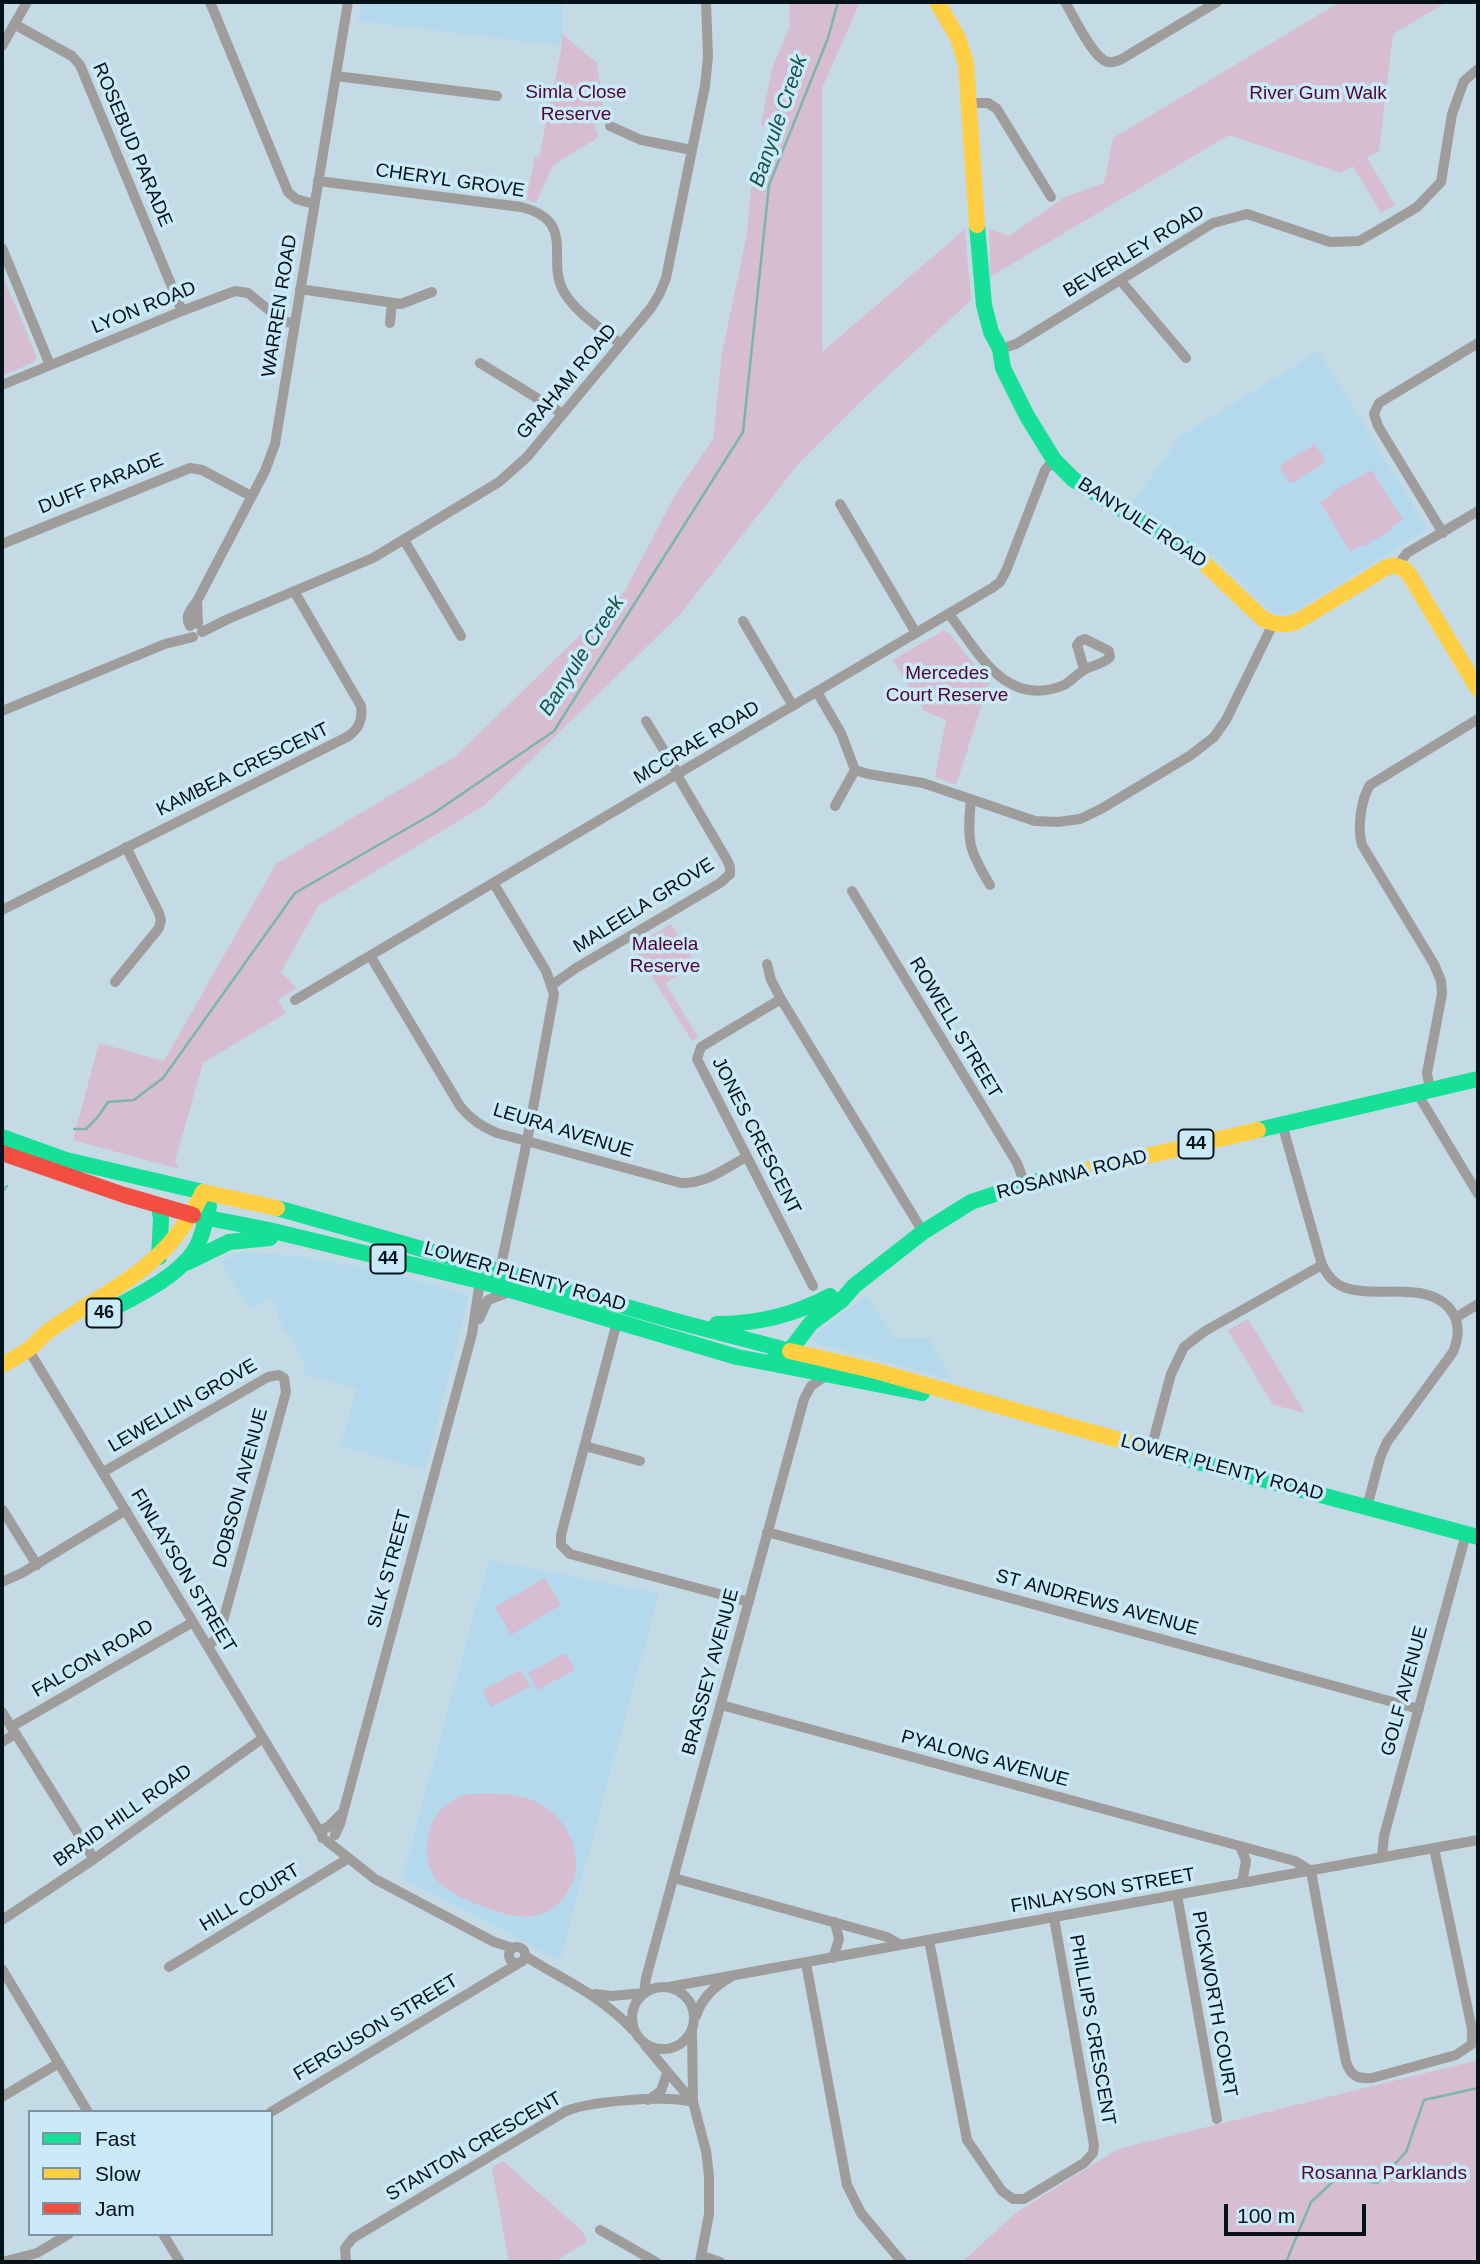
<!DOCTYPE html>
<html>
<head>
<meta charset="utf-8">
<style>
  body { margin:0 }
  #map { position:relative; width:1480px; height:2264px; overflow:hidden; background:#c4dae5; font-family:Arial,sans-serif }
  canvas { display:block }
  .frame { position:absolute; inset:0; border:4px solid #041219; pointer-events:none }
  .legend { position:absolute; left:28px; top:2110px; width:245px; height:126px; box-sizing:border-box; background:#caeafa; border:2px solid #7b94a0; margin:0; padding:9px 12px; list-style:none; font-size:21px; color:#041219 }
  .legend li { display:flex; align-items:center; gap:14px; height:35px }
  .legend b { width:35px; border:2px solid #7b94a0 }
  .scale { position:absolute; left:1224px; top:2204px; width:142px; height:32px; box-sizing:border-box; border:4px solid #041219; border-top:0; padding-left:9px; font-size:21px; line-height:24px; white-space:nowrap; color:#041219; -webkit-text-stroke:5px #caeafa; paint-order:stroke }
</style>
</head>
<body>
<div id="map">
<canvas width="1480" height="2264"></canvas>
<div class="frame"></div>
<ul class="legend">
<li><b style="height:9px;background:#16e098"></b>Fast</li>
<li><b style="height:9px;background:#ffcf43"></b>Slow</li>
<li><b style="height:9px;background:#f24e42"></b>Jam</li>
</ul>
<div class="scale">100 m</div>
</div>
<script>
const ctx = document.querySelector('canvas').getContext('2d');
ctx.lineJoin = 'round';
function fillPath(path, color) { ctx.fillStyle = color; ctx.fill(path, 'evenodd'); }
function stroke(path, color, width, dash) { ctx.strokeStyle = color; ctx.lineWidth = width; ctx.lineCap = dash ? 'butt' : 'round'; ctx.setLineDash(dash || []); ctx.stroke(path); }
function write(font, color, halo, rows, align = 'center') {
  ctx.font = font + ' Arial,sans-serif'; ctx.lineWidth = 7; ctx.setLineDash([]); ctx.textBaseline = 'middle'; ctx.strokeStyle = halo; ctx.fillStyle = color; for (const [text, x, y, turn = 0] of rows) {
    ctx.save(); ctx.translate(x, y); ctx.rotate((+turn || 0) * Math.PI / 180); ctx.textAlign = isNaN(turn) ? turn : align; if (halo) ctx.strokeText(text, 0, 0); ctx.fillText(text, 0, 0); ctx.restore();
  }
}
fillPath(new Path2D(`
  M 361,2 L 563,2 L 562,46 L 358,21 Z
  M 1319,351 L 1428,529 L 1291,613 L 1273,613 L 1215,556 L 1132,504 L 1180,436 Z
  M 240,1252 L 299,1256 L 384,1271 L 465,1294 L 468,1298 L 425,1470 L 340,1446 L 357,1388 L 302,1374 L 306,1366 L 291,1337 L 282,1327 L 272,1298 L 250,1310 L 221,1262 Z
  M 867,1295 L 894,1338 L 928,1338 L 953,1380 L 816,1343 L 815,1335 Z
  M 489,1560 L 659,1593 L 560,1960 L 402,1878 Z`), '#b5d9ec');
fillPath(new Path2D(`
  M 789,2 L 860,2 L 822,88 L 822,352 L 965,229 L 971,300 L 863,399 L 799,463 L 681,613 L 485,805 L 318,906 L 281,972 L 297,988 L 278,1000 L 286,1013 L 203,1063 L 175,1161 L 179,1169 L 73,1140 L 99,1043 L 164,1061 L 276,864 L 456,756 L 625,591 L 675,495 L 713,439 L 722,354 L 747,233 L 753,169 L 774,130 L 761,125 L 772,69 L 790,26 Z
  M 1340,2 L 1447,2 L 1393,34 L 1379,151 L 1367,158 L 1395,205 L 1381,213 L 1353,166 L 1341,173 L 1229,135 L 990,277 L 989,229 L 1009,236 L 1065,197 L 1104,183 L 1113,138 Z
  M 562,34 L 597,63 C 598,72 604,103 603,110 C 600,121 591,122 599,137 L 553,165 L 536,203 L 526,199 L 535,157 L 539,157 L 562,46 Z
  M 2,274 L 37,357 L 34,362 L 2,376 Z
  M 1315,444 L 1326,462 L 1290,484 L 1279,466 Z
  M 1372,470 L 1403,520 L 1392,527 L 1391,530 L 1363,547 L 1360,546 L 1350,552 L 1320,502 L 1331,495 L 1332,492 Z
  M 944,630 L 950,634 L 989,683 L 956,785 L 935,777 L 946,720 L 924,711 L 893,660 Z
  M 671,924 L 696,965 L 665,983 L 698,1037 L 692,1041 L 633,946 Z
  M 1248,1319 L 1305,1413 L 1273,1405 L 1228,1330 Z
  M 545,1578 L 561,1605 L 511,1635 L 495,1607 Z
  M 566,1653 L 575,1670 L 537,1690 L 528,1673 Z
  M 521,1670 L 530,1687 L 491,1707 L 483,1690 Z
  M 468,1794 C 489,1794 512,1792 532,1800 C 575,1817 595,1877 553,1908 C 532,1923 509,1916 487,1908 C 449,1894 419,1881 429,1833 C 434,1811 447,1801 468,1794 Z
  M 1478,2060 L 1478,2262 L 962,2262 L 1017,2212 L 1118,2149 Z
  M 503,2161 L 582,2231 L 587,2242 L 554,2262 L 509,2262 L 492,2168 Z`), '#d6bdd2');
stroke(new Path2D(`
  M 74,1129 L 86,1129 L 97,1118 L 108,1102 L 134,1100 L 163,1078 L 295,893 L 434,813 L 554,731 L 743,432 L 769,185 L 828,38 L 838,2
  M 2,1192 L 7,1186
  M 1286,2262 L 1311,2202 L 1339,2176 L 1377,2183 L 1406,2152 L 1424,2100 L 1478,2088`), '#7bb6a8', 2.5);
stroke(new Path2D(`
  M 210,2 L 288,192 L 296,199 L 314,204
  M 1065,2 C 1073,15 1093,59 1108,62 C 1113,63 1115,61 1120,60 L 1217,2
  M 14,24 L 72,56 L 80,65 L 182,311
  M 2,46 L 27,2
  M 336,76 L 497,96
  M 968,103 L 988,103 L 997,109 L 1051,197
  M 610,126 L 641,140 L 692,150
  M 318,181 L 521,207 C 578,221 545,260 564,292 C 576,313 602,329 621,344
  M 2,248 L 50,365
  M 1120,280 L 1186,358
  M 300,289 L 401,304 L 432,292
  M 390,323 L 392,303
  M 1000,349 L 1016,344 L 1213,223 L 1247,214 L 1330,242 L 1359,241 L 1392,222 L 1417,207 L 1441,182 L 1452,114 L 1464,81 L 1478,69
  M 480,363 L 563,414
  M 2,385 L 182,311 L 235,291 L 248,293 L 281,320 L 295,324
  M 840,504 L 916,633
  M 1443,533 L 1378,426 L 1374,414 L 1379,403 L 1478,343
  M 404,540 L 461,636
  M 2,544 L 190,468 L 202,470 L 251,496
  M 1398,565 L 1407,553 L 1478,511
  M 197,601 L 198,624
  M 949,614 C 979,653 1006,709 1064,685 C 1070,682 1075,676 1081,672 C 1090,665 1103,665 1110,657 L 1109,651 L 1085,639 L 1080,641 L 1077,645 L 1084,669
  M 743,621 L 793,706
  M 190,626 C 184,616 191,609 197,601 L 265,471 L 275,444 L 348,2
  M 202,632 L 228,619 L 373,558 L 499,482 L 527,457 L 651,308 L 660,293 L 666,278 L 705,86 L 708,57 L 706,2
  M 817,692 L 841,733 L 855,770 L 868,774 L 923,783 L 1035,821 L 1058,822 L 1080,819 L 1101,809 L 1191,755 L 1214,737 L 1226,720 L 1273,624
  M 2,711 L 165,644 L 193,637
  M 646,721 L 679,775
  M 971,799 C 967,841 968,849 990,885
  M 835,806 L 855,770
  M 494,884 L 546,971 L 554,994 L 527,1141 L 500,1270
  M 852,891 L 1017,1163 L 1025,1184
  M 2,910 L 347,737 C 359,729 363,720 361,706 L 294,591
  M 371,957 L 460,1106 C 470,1119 482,1127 497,1133 L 681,1183 C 705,1184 725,1169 746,1157
  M 767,964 L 771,980 L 781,999
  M 115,982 L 159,928 L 161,920 L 159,913 L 126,847
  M 552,985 L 576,968 L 720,883 L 730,874 L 730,867 L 727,860 L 677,775
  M 295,1000 L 992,588 L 1000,582 L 1006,571 L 1045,470 L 1054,460
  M 1430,1090 L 1427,1073 L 1442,994 L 1441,981 L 1434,964 L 1362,845 C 1357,829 1361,799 1370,785 L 1478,719
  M 1417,1093 L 1478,1194
  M 1282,1124 L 1322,1265 C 1328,1276 1334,1284 1346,1288 C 1379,1299 1434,1278 1454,1315 C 1460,1327 1458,1340 1453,1352 L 1387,1442 L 1380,1458 L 1367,1507
  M 813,1286 L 697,1059 L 701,1047 L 781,999 L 923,1232
  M 1455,1318 L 1478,1304
  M 479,1319 L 488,1300 L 509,1292
  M 617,1322 L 561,1535 L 561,1545 L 570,1554 L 749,1602
  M 28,1349 L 321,1834
  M 585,1446 L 640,1461
  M 1151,1449 L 1171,1374 L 1184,1347 L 1205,1331 L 1322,1265
  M 103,1472 L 268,1377 L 279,1375 L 284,1378 L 286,1392 L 223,1621 L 215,1640 L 208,1646
  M 2,1509 L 37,1565
  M 767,1532 L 1419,1709
  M 2,1582 L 22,1573 L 126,1510
  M 721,1705 L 1295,1861 L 1311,1871
  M 2,1712 L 94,1859
  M 11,1727 L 193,1622
  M 2,1742 L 15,1734
  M 335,1835 L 340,1824 L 472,1334 L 480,1281
  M 322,1838 L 323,1829 L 328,1827 L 342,1813
  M 327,1841 L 375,1879 L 494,1942 L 513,1948
  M 1240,1846 L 1246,1861 L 1242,1883
  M 1382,1857 L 1384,1836 L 1466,1534
  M 1311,1871 L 1346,2062 C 1351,2076 1357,2079 1372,2078 L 1456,2055 L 1472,2044 L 1472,2029 L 1434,1848
  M 674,1878 L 887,1937 L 901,1945
  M 1177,1895 L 1217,2119
  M 2,1920 L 94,1859 L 263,1738
  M 929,1940 L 967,2140 L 1002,2191 L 1013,2199 L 1024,2199 L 1084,2163 L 1093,2153 L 1094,2145 L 1054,1918
  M509 1955a8 8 0 1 1 16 0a8 8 0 1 1-16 0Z
  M 525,1956 C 565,1981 599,1994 633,2030
  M 833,1958 L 839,1939 L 835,1922
  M 806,1963 L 847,2185 L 861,2213 L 902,2262
  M 169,1967 L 349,1858
  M 2,1969 L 88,2112
  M632 2018a31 31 0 1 1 62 0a31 31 0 1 1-62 0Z
  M 669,1987 L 1478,1840
  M 644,1993 L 646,1978 L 804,1399 L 811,1386 L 827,1375
  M 595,1994 L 612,1996 L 644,1993
  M 696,2016 C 702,1998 714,1986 731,1977
  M 692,2030 L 693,2102 L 706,2151 L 709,2176 L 709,2214 L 700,2262
  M 645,2045 L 693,2102
  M 2,2097 L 59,2063
  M 648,2100 L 661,2091 L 667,2073
  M 271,2112 L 519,1963
  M 600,2230 L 656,2262
  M 163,2234 L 180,2262
  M 702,2256 L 720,2262
  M 2,2262 L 37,2253 L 69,2234
  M 346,2262 L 345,2248 L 353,2238 L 566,2111 C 592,2101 665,2095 693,2102`), '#9f9d9c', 10);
stroke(new Path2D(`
  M 977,225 L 984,305 L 991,332 L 1000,349 L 1003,368 L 1027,416 L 1054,460 L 1074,480 L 1191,552 L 1204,563
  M 1258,1130 L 1478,1079
  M 2,1137 L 66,1160 L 203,1192
  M 159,1206 L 161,1219 L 159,1257
  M 277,1208 L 683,1323 L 790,1351
  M 193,1215 L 269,1230 L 480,1281 L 737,1357 L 769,1363 L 791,1349 L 811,1323 L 842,1300 L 854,1286 L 923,1232 L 971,1202 L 1025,1184 L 1052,1178
  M 188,1262 L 229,1242 L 270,1238
  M 93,1319 C 125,1301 177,1280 196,1248 C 203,1235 206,1220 209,1206
  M 717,1324 C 758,1324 794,1315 830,1296
  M 769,1363 L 922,1393
  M 1179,1457 L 1478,1537`), '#16e098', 16);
stroke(new Path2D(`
  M 937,2 L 958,38 L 966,63 L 977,225
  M 1204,563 L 1263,619 C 1276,625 1285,626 1298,621 L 1387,567 C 1396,564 1403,567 1409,574 L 1478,689
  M 1052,1178 L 1258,1130
  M 790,1351 L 876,1371 L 1179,1457
  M 2,1365 C 11,1360 21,1355 30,1348 C 37,1343 42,1335 50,1330 C 115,1284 166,1270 203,1192 L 277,1208`), '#ffcf43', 16);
stroke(new Path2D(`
  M 2,1153 L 124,1195 L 193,1215`), '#f24e42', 16);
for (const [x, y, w] of [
  [1196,1144,35],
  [388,1259,35],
  [104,1313,35]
]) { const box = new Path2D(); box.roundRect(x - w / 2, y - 14.5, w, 29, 5); ctx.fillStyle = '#caeafa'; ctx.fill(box); stroke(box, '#041219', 2); }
write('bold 18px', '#041219', null, [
  ["44",1196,1144],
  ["44",388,1259],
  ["46",104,1313]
]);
write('19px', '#520633', '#caeafa', [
  ["Simla Close",576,93],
  ["Reserve",576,115],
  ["River Gum Walk",1318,94],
  ["Mercedes",947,674],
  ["Court Reserve",947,696],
  ["Maleela",665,945],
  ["Reserve",665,967],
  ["Rosanna Parklands",1384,2174]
]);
write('19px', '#041219', '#caeafa', [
  ["ROSEBUD PARADE",132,145,67],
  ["CHERYL GROVE",450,181,8],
  ["BEVERLEY ROAD",1134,252,-31],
  ["WARREN ROAD",280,306,-81],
  ["LYON ROAD",144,308,-22],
  ["GRAHAM ROAD",567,382,-50],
  ["DUFF PARADE",101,484,-22],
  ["BANYULE ROAD",1142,523,33],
  ["MCCRAE ROAD",697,743,-31],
  ["KAMBEA CRESCENT",243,770,-26],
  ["MALEELA GROVE",644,906,-32],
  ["ROWELL STREET",955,1028,59],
  ["LEURA AVENUE",563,1131,17],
  ["JONES CRESCENT",756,1136,63],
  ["ROSANNA ROAD",1072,1175,-14],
  ["LOWER PLENTY ROAD",525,1277,16],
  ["LEWELLIN GROVE",183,1406,-30],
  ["LOWER PLENTY ROAD",1222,1468,15],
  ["DOBSON AVENUE",241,1488,-75],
  ["SILK STREET",390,1569,-75],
  ["FINLAYSON STREET",183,1571,59],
  ["ST ANDREWS AVENUE",1097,1603,15],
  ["FALCON ROAD",93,1659,-30],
  ["BRASSEY AVENUE",711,1672,-75],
  ["GOLF AVENUE",1405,1691,-75],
  ["PYALONG AVENUE",985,1759,15],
  ["BRAID HILL ROAD",123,1816,-35],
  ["FINLAYSON STREET",1103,1891,-10],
  ["HILL COURT",250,1898,-31],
  ["PICKWORTH COURT",1214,2004,80],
  ["FERGUSON STREET",376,2028,-31],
  ["PHILLIPS CRESCENT",1092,2030,80],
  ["STANTON CRESCENT",474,2147,-30]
]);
write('italic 21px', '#175443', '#caeafa', [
  ["Banyule Creek",779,121,-71],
  ["Banyule Creek",582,656,-57]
]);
</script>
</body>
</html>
